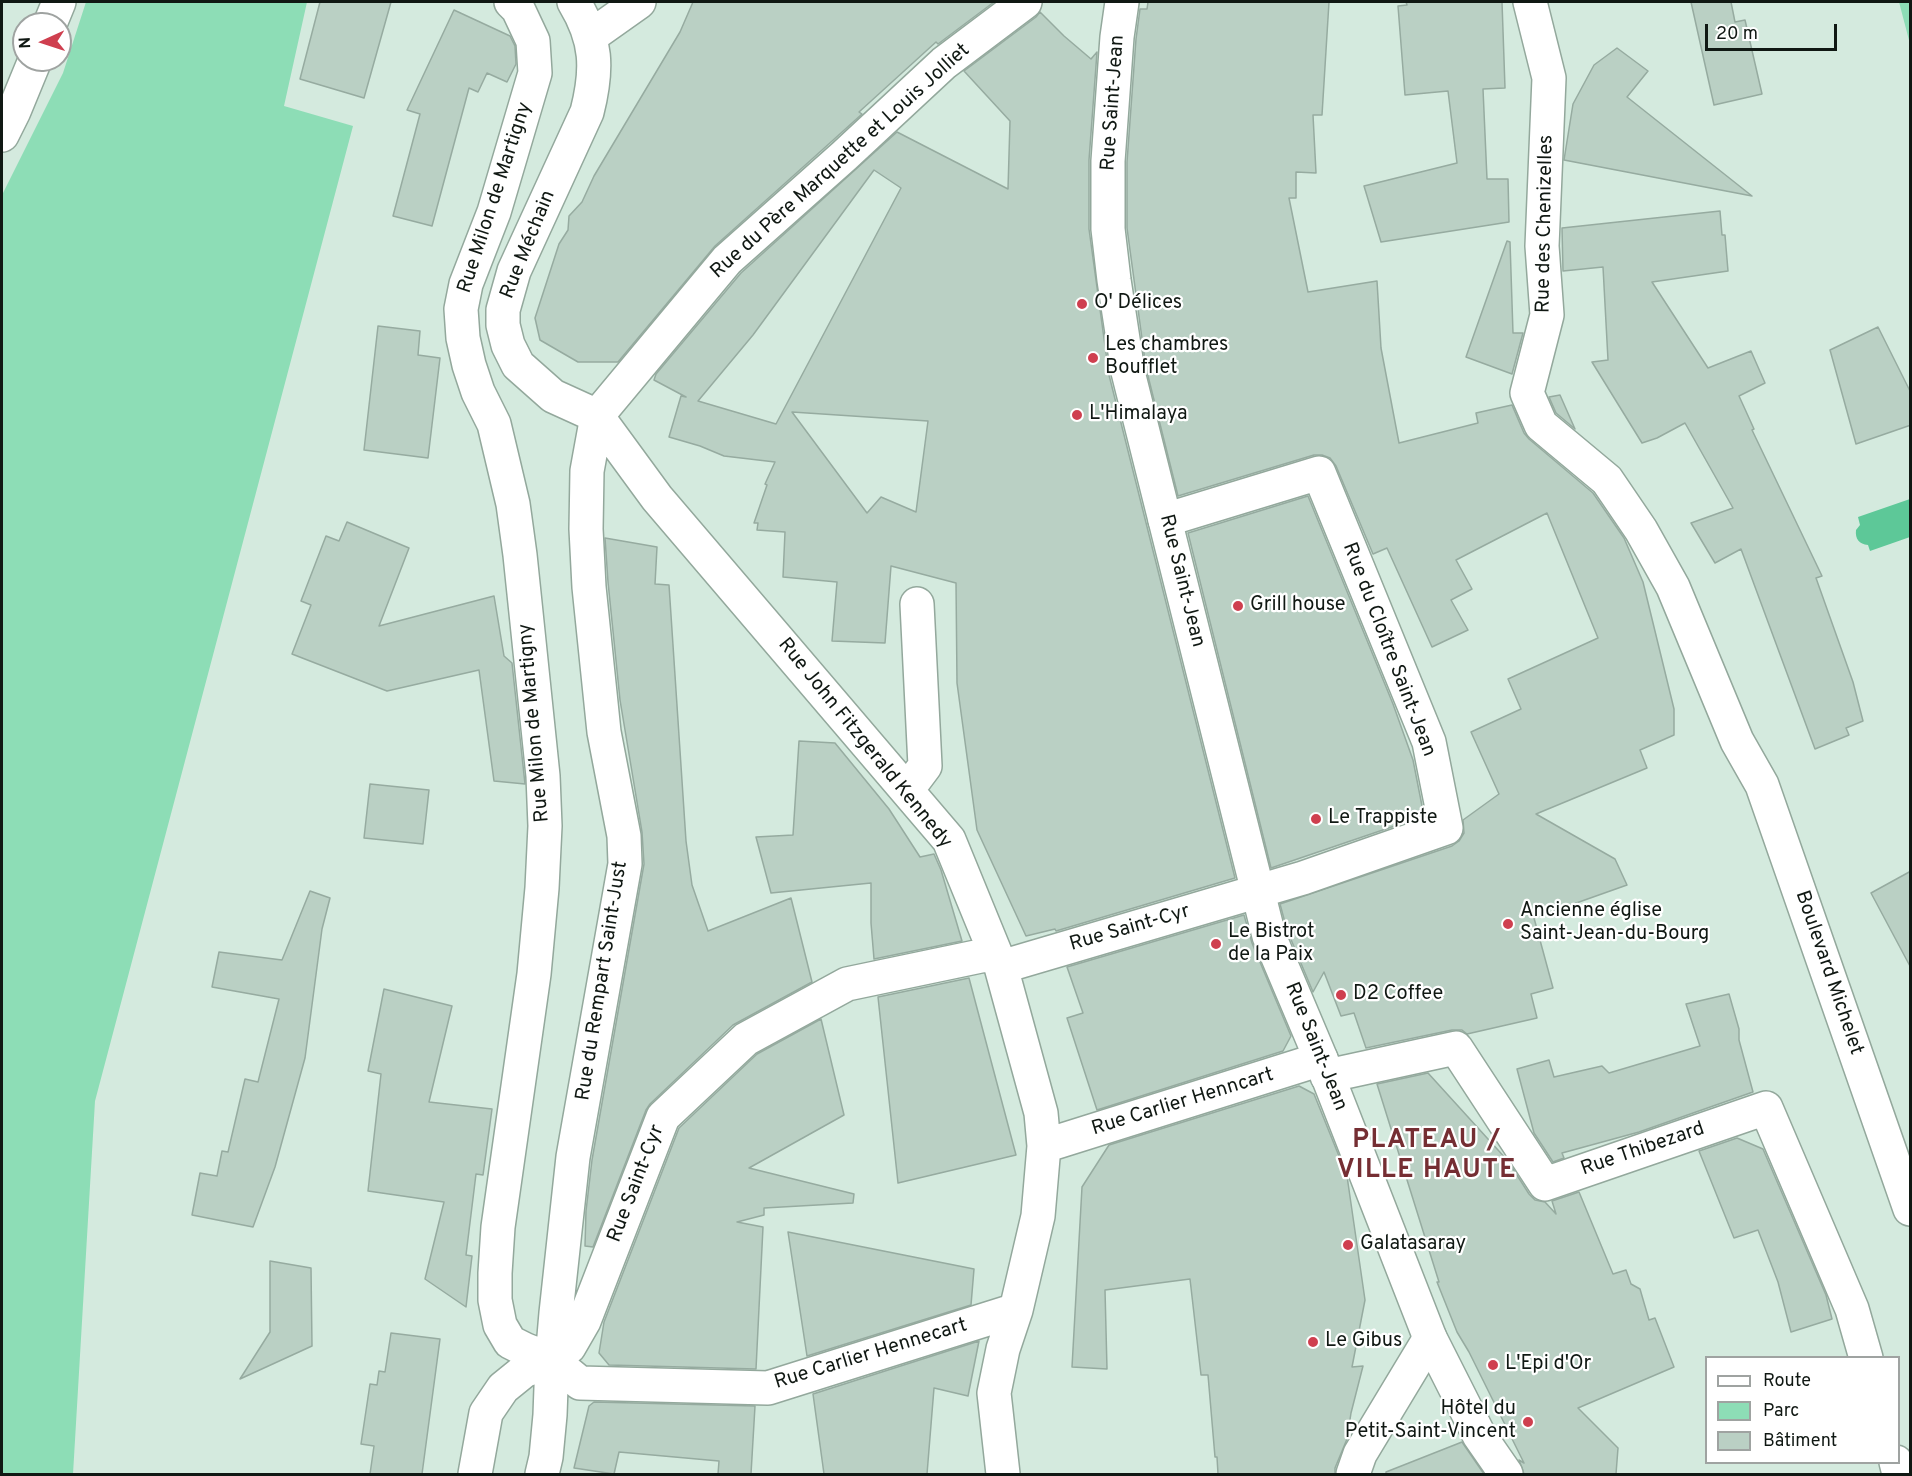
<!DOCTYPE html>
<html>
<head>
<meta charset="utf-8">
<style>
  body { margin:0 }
  #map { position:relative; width:1912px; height:1476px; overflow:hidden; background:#d4eade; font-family:Overpass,sans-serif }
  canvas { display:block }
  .frame { position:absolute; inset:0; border:3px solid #101813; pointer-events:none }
  .legend { position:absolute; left:1705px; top:1356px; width:195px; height:108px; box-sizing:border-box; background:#fff; border:2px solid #9fa3a1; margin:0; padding:8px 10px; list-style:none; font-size:18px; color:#101813 }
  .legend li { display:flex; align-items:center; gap:12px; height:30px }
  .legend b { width:30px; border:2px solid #9fa3a1 }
  .north { position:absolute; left:12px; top:12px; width:60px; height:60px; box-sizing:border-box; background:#fff; border:2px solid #9fa3a1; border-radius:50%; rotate:267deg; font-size:16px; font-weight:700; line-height:24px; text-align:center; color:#101813 }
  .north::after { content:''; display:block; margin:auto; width:21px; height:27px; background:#cf3f4f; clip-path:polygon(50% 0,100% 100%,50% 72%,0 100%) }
  .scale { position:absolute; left:1705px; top:24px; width:132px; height:27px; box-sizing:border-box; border:3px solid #101813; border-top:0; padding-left:8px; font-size:18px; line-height:21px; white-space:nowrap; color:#101813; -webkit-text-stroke:4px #fff; paint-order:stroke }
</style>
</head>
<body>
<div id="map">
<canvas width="1912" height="1476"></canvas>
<div class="frame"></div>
<ul class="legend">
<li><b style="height:8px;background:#fff"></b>Route</li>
<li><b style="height:16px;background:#8dddb6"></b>Parc</li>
<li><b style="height:16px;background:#bad0c4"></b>Bâtiment</li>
</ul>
<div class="north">N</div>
<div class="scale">20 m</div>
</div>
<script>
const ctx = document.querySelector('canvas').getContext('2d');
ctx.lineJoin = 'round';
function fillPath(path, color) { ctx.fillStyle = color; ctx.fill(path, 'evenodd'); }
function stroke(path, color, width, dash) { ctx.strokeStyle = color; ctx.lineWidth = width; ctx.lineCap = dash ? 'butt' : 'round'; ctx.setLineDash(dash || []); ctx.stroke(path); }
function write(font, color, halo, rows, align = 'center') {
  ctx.font = font + ' Overpass,sans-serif'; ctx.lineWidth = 4.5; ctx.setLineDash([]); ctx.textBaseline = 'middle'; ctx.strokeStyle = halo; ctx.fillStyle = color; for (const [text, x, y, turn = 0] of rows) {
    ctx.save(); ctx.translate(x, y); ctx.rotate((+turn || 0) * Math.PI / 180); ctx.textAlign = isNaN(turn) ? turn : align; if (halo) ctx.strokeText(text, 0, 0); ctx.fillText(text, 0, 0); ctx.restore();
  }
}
fillPath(new Path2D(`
  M 86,2 L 307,2 L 284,106 L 353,126 L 95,1101 L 73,1474 L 2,1474 L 2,195 L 63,73 Z
  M 1899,2 L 1910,2 L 1910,44 Z`), '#8dddb6');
fillPath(new Path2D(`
  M 1910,499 L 1910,537 L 1870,551 L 1868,545 C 1859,544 1855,539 1856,530 L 1860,525 L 1858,517 Z`), '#5dc898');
const building = new Path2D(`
  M 320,2 L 391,2 L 364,98 L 300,79 Z
  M 693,2 L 994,2 L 938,44 L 936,42 L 859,112 L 862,114 L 831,142 L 715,246 L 618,362 L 578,362 L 540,340 L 535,318 L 559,244 L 568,230 L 569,216 L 582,202 L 594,176 L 680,32 Z
  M 1148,2 L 1329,2 L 1322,115 L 1313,115 L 1316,173 L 1296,172 L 1296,198 L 1289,198 L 1308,292 L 1377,281 L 1381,348 L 1399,443 L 1478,423 L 1476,413 L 1512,405 L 1524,433 L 1529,439 L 1593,493 L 1624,538 L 1643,582 L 1674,709 L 1674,735 L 1640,750 L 1647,768 L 1536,814 L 1615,859 L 1627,885 L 1534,918 L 1553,988 L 1531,994 L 1537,1018 L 1467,1034 L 1462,1030 L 1452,1030 L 1366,1048 L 1354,1013 L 1341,1016 L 1324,972 L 1313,992 L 1287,930 L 1280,904 L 1452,846 L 1459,841 L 1464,833 L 1463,820 L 1499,794 L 1471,732 L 1521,709 L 1508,679 L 1598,638 L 1547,513 L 1456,560 L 1472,589 L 1451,600 L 1468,630 L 1432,647 L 1387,548 L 1373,554 L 1336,466 L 1330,458 L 1322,455 L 1314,455 L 1178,496 L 1146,368 L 1127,228 L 1127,162 L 1136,39 L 1140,9 L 1147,9 Z
  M 1406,2 L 1502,2 L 1505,88 L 1483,89 L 1487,179 L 1508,179 L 1509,222 L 1381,242 L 1364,186 L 1457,163 L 1448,91 L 1405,95 L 1398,6 L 1407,5 Z
  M 1691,2 L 1731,2 L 1735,22 L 1745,20 L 1762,94 L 1714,105 Z
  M 454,10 L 510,36 L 515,46 L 516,64 L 507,82 L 487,73 L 478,92 L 469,88 L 432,226 L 393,216 L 420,114 L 407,110 Z
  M 1040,12 L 1064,36 L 1091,59 L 1097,52 L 1089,160 L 1089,229 L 1109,375 L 1235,878 L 1056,931 L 1055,929 L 1026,936 L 977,830 L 957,683 L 956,583 L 891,566 L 885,643 L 832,641 L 837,582 L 783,577 L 785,532 L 757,530 L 758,523 L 754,523 L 767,485 L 765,484 L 775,462 L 724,456 L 700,446 L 669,437 L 681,396 L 686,397 L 654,380 L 656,374 L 741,273 L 897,132 L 1008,189 L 1010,121 L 964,71 L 1036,17 ZM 874,170 L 901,188 L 776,424 L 698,401 L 753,335 ZM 792,412 L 928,421 L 916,512 L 881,497 L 867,513 Z
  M 1617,48 L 1648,71 L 1627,97 L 1752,196 L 1564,160 L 1573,104 L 1594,65 Z
  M 1720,211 L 1722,235 L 1725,235 L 1728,271 L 1652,282 L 1708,368 L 1751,351 L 1765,383 L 1739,396 L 1754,429 L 1752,430 L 1822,576 L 1816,578 L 1853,682 L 1863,721 L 1846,728 L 1849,735 L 1815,749 L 1741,549 L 1715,563 L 1691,523 L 1733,508 L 1685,423 L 1657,438 L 1642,443 L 1592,362 L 1608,360 L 1603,267 L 1563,271 L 1562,228 Z
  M 1507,241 L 1510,242 L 1513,333 L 1523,333 L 1512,374 L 1466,357 Z
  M 378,326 L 420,331 L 418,355 L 440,358 L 428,458 L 364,450 Z
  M 1878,327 L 1911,393 L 1911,425 L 1856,444 L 1830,350 Z
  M 1560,395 L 1575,429 L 1556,413 L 1549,397 Z
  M 1308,496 L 1393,704 L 1413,760 L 1424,816 L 1271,868 L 1188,533 Z
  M 347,522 L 409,548 L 379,626 L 494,596 L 504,656 L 512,663 L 525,784 L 494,781 L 479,670 L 387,691 L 292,654 L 311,605 L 301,601 L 326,536 L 339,541 Z
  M 605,538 L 657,547 L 655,584 L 669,585 L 686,841 L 692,885 L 708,931 L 791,898 L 812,982 L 733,1025 L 650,1104 L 646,1110 L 593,1247 L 585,1246 L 586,1211 L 592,1160 L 644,864 L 642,832 L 620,700 L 608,582 Z
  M 799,741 L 835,743 L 889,809 L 920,857 L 934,854 L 941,870 L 962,941 L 874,959 L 871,923 L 871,883 L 771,893 L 756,837 L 793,835 Z
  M 370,784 L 429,790 L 423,844 L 364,838 Z
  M 1911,871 L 1911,968 L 1871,893 Z
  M 310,891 L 330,898 L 322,929 L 305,1058 L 275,1167 L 253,1227 L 192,1215 L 200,1173 L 217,1176 L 222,1151 L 228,1152 L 245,1079 L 258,1082 L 279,999 L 212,987 L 219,952 L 282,960 Z
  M 1244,915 L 1252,943 L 1291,1036 L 1283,1051 L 1097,1110 L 1067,1018 L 1083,1013 L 1067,967 Z
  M 969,978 L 1016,1155 L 898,1183 L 878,997 Z
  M 384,989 L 452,1006 L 429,1102 L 492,1109 L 483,1175 L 476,1174 L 466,1255 L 472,1256 L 466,1307 L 425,1279 L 444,1202 L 368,1191 L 381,1074 L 368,1071 Z
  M 1729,994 L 1739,1029 L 1739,1040 L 1753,1092 L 1639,1132 L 1562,1153 L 1564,1158 L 1553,1162 L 1534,1133 L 1517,1069 L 1549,1060 L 1554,1077 L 1602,1066 L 1609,1073 L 1700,1046 L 1686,1004 Z
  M 821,1019 L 844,1115 L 749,1168 L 854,1194 L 853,1203 L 764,1208 L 764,1215 L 737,1222 L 763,1227 L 756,1369 L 609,1365 L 599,1353 L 604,1322 L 679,1128 L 757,1054 Z
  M 1428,1073 L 1508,1161 L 1529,1194 L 1535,1200 L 1545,1202 L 1556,1214 L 1552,1201 L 1579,1192 L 1613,1274 L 1626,1270 L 1631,1284 L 1640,1289 L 1649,1320 L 1655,1318 L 1674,1367 L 1578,1408 L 1618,1448 L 1616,1474 L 1524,1474 L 1519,1460 L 1524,1463 L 1469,1352 L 1457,1332 L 1437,1282 L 1439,1282 L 1377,1084 Z
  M 1299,1086 L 1314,1094 L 1347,1176 L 1365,1300 L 1352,1367 L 1363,1366 L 1351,1413 L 1347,1439 L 1335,1468 L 1335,1474 L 1218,1474 L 1217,1457 L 1215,1457 L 1208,1375 L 1201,1375 L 1190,1279 L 1105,1290 L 1107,1369 L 1072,1367 L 1082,1187 L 1109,1145 Z
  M 1737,1138 L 1763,1149 L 1826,1295 L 1832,1319 L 1791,1332 L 1778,1282 L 1758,1230 L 1734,1238 L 1699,1151 Z
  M 788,1232 L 974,1269 L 971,1305 L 807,1356 Z
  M 270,1261 L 311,1268 L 312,1346 L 240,1379 L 270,1332 Z
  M 391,1333 L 440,1339 L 422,1474 L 370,1474 L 374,1446 L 361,1444 L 370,1384 L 377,1385 L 379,1371 L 385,1372 Z
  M 979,1341 L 968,1396 L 934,1388 L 927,1474 L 824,1474 L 813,1394 Z
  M 594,1402 L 755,1406 L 751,1474 L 718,1474 L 719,1461 L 619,1452 L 614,1474 L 574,1468 L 589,1406 Z
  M 1462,1442 L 1484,1474 L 1386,1474 L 1386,1472 Z`);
fillPath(building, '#bad0c4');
stroke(building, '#96aba0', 1.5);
const minor = new Path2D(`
  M 511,2 L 518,9 L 533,41 L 535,73 L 494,212 L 466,284 L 461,309 L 463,338 L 469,365 L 478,392 L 494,424 L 513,504 L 520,555 L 543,776 L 545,826 L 542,888 L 534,974 L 498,1227 L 495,1273 L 495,1300 L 500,1325 L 510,1342 L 526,1350 L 552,1360 L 580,1383 L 768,1388 L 1016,1310
  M 574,2 C 597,40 598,69 587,112 L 514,271 L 503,310 L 503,325 L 508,345 L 518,365 L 553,396 L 597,416 L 657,498 L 949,840 L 1001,967 L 1041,1113 L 1044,1146 L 1038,1216 L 1016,1310 L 1003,1349 L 994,1393 L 1003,1474
  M 1530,2 L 1549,78 L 1542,246 L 1547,315 L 1527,393 L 1541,425 L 1607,480 L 1641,530 L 1673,587 L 1737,741 L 1762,785 L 1910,1209
  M 50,24 L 59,2
  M 591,36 L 639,2
  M 2,135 L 14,111 L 35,60
  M 907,790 L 925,766 L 917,604
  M 1001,967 L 1303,878 L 1446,828 L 1429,742 L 1319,473 L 1165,520
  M 1327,1076 L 1456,1048 L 1545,1184 L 1766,1108 L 1852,1309 L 1866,1358
  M 1044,1146 L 1321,1059
  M 1896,1462 L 1899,1474
  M 475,1474 L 486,1413 L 503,1388 L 524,1371 L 552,1360 L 569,1347 L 584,1321 L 663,1117 L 746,1039 L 847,984 L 995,953
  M 542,1474 L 546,1457 L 550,1415 L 552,1360 L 556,1313 L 573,1157 L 625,864 L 624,836 L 604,732 L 589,587 L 586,529 L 587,471 L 597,416 L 727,260 L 844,156 L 944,63 L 1025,2
  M 1353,1474 L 1360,1454 L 1430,1338`);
const major = new Path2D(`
  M 1122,2 L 1117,37 L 1108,161 L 1108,229 L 1114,280 L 1128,372 L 1269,936 L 1321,1059 L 1430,1338 L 1479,1435 L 1506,1474`);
stroke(minor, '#93a89c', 36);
stroke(major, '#93a89c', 36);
stroke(minor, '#fff', 33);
stroke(major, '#fff', 33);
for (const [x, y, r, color] of [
  [1082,304,6,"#cf3f4f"],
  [1093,358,6,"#cf3f4f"],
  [1077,415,6,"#cf3f4f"],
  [1238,606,6,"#cf3f4f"],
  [1316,819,6,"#cf3f4f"],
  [1508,924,6,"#cf3f4f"],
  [1216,944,6,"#cf3f4f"],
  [1341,995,6,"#cf3f4f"],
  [1348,1245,6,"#cf3f4f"],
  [1313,1342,6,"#cf3f4f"],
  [1493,1365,6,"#cf3f4f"],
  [1528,1422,6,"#cf3f4f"]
]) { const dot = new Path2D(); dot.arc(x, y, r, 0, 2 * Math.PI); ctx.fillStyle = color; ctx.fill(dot); stroke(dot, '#fff', 2); }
write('20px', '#101813', '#fff', [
  ["Rue Saint-Jean",1114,103,-86],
  ["Rue du Père Marquette et Louis Jolliet",841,162,-42],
  ["Rue Milon de Martigny",496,198,-72],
  ["Rue des Chenizelles",1546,224,-89],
  ["Rue Méchain",529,245,-68],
  ["Rue Saint-Jean",1181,581,76],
  ["Rue du Cloître Saint-Jean",1388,650,69],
  ["Rue Milon de Martigny",535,723,-95],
  ["Rue John Fitzgerald Kennedy",864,744,51],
  ["Rue Saint-Cyr",1130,929,-16],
  ["Boulevard Michelet",1828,973,71],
  ["Rue du Rempart Saint-Just",603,981,-81],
  ["Rue Saint-Jean",1315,1047,68],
  ["Rue Carlier Henncart",1183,1103,-17],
  ["Rue Thibezard",1643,1150,-19],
  ["Rue Saint-Cyr",637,1184,-69],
  ["Rue Carlier Hennecart",871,1355,-17]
]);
write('20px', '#101813', '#fff', [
  ["O' Délices",1094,304],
  ["Les chambres",1105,346],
  ["Boufflet",1105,369],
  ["L'Himalaya",1089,415],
  ["Grill house",1250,606],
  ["Le Trappiste",1328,819],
  ["Ancienne église",1520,912],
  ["Saint-Jean-du-Bourg",1520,935],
  ["Le Bistrot",1228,933],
  ["de la Paix",1228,956],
  ["D2 Coffee",1353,995],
  ["Galatasaray",1360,1245],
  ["Le Gibus",1325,1342],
  ["L'Epi d'Or",1505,1365],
  ["Hôtel du",1516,1410,"right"],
  ["Petit-Saint-Vincent",1516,1433,"right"]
], 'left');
ctx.letterSpacing = '1.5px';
write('bold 26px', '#752e33', '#fff', [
  ["PLATEAU /",1427,1142],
  ["VILLE HAUTE",1427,1172]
]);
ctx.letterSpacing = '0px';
</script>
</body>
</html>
